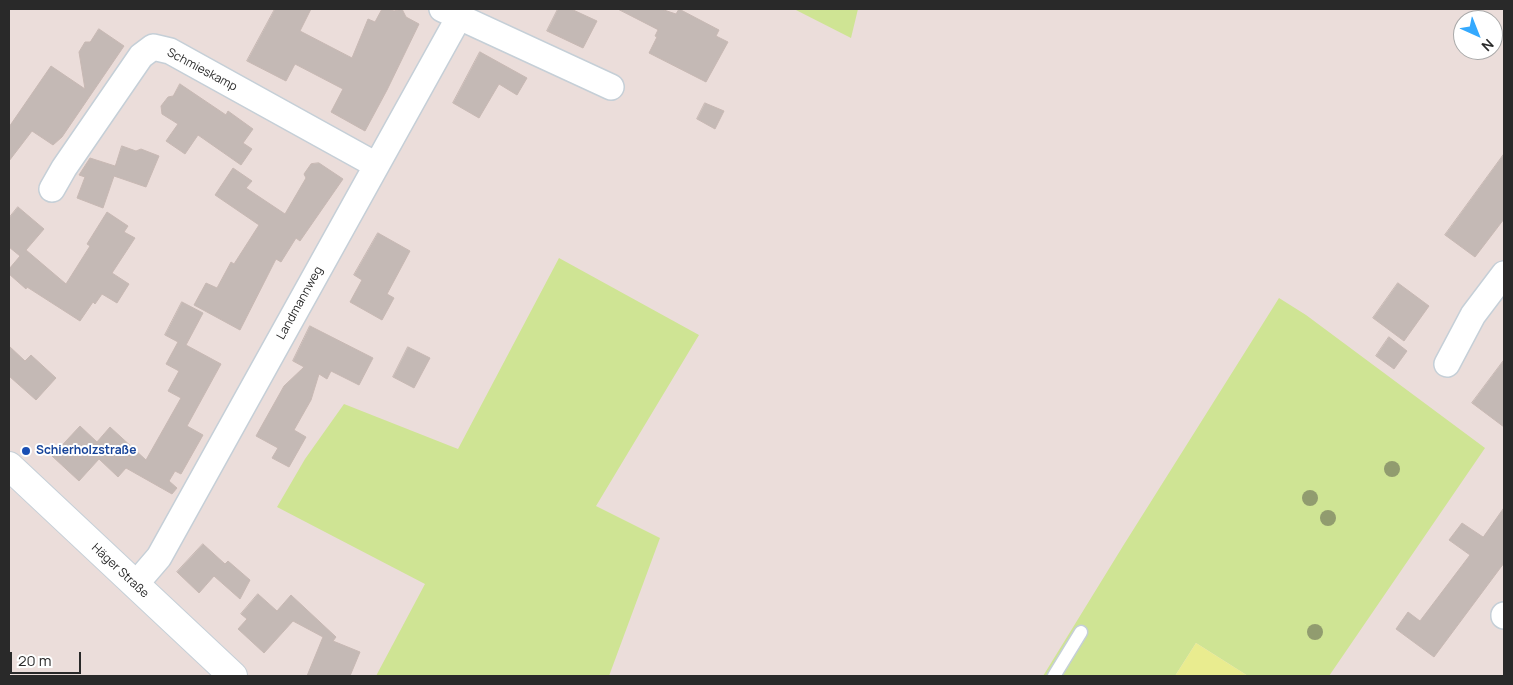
<!DOCTYPE html>
<html>
<head>
<meta charset="utf-8">
<style>
  body { margin:0 }
  #map { position:relative; width:1513px; height:685px; overflow:hidden; background:#ebddda; font-family:Manrope,sans-serif }
  canvas { display:block }
  .frame { position:absolute; inset:0; border:10px solid #292929; pointer-events:none }
  .north { position:absolute; left:1453px; top:10px; width:50px; height:50px; box-sizing:border-box; background:#fff; border:1px solid #a9a9a9; border-radius:50%; rotate:136deg; font-size:14px; font-weight:700; line-height:20px; text-align:center; color:#292929 }
  .north::after { content:''; display:block; margin:auto; width:18px; height:22px; background:#34a9fe; clip-path:polygon(50% 0,100% 100%,50% 72%,0 100%) }
  .scale { position:absolute; left:10px; top:652px; width:71px; height:22px; box-sizing:border-box; border:2px solid #292929; border-top:0; padding-left:6px; font-size:15px; line-height:18px; white-space:nowrap; color:#292929; -webkit-text-stroke:4px #fff; paint-order:stroke }
</style>
</head>
<body>
<div id="map">
<canvas width="1513" height="685"></canvas>
<div class="frame"></div>
<div class="north">N</div>
<div class="scale">20 m</div>
</div>
<script>
const ctx = document.querySelector('canvas').getContext('2d');
ctx.lineJoin = 'round';
function fillPath(path, color) { ctx.fillStyle = color; ctx.fill(path, 'evenodd'); }
function stroke(path, color, width, dash) { ctx.strokeStyle = color; ctx.lineWidth = width; ctx.lineCap = dash ? 'butt' : 'round'; ctx.setLineDash(dash || []); ctx.stroke(path); }
function write(font, color, halo, rows, align = 'center') {
  ctx.font = font + ' Manrope,sans-serif'; ctx.lineWidth = 4; ctx.setLineDash([]); ctx.textBaseline = 'middle'; ctx.strokeStyle = halo; ctx.fillStyle = color; for (const [text, x, y, turn = 0] of rows) {
    ctx.save(); ctx.translate(x, y); ctx.rotate((+turn || 0) * Math.PI / 180); ctx.textAlign = isNaN(turn) ? turn : align; if (halo) ctx.strokeText(text, 0, 0); ctx.fillText(text, 0, 0); ctx.restore();
  }
}
fillPath(new Path2D(`
  M 794,9 L 858,9 L 851,38 Z
  M 559,258 L 699,335 L 596,506 L 660,538 L 609,676 L 376,676 L 425,584 L 277,507 L 305,459 L 344,404 L 458,449 Z
  M 1279,298 L 1306,315 L 1485,448 L 1329,676 L 1248,676 L 1196,643 L 1175,676 L 1043,676 L 1123,546 Z`), '#cfe494');
fillPath(new Path2D(`
  M 1196,643 L 1248,676 L 1175,676 Z`), '#e9ec8f');
const building = new Path2D(`
  M 275,9 L 311,9 L 300,31 L 352,58 L 368,19 L 375,22 L 382,9 L 389,9 L 394,11 L 402,9 L 406,17 L 419,24 L 387,90 L 365,131 L 331,112 L 343,89 L 295,64 L 286,81 L 247,61 Z
  M 558,9 L 571,9 L 597,21 L 583,48 L 547,31 Z
  M 618,9 L 661,9 L 676,14 L 679,9 L 719,30 L 716,36 L 728,42 L 706,82 L 649,53 L 657,37 L 655,36 L 658,30 Z
  M 99,29 L 124,46 L 62,137 L 53,145 L 32,131 L 9,161 L 9,127 L 51,66 L 85,89 L 79,52 L 85,42 L 90,42 Z
  M 480,52 L 527,78 L 517,95 L 499,84 L 479,118 L 453,103 Z
  M 180,84 L 226,115 L 228,111 L 253,129 L 243,143 L 252,149 L 241,165 L 198,135 L 185,154 L 166,141 L 178,124 L 162,114 L 161,106 L 168,97 L 173,96 Z
  M 705,103 L 724,111 L 715,129 L 697,119 Z
  M 122,146 L 136,151 L 141,149 L 159,156 L 146,187 L 114,176 L 103,208 L 77,198 L 85,177 L 79,175 L 90,158 L 115,166 Z
  M 1504,154 L 1504,219 L 1475,257 L 1445,235 Z
  M 319,163 L 343,179 L 300,241 L 296,238 L 281,262 L 276,259 L 240,330 L 194,305 L 206,283 L 217,288 L 231,262 L 234,264 L 259,225 L 215,195 L 233,168 L 252,181 L 246,188 L 285,214 L 306,178 L 304,174 L 311,164 Z
  M 18,207 L 44,229 L 26,250 L 66,284 L 90,246 L 87,244 L 107,212 L 128,226 L 124,232 L 135,238 L 112,273 L 129,284 L 117,303 L 102,294 L 95,304 L 93,302 L 80,321 L 27,287 L 26,289 L 9,274 L 9,269 L 20,256 L 9,247 L 9,218 Z
  M 378,233 L 410,251 L 387,294 L 394,298 L 382,320 L 350,302 L 362,280 L 354,275 Z
  M 1398,283 L 1429,306 L 1404,341 L 1373,318 Z
  M 182,302 L 203,313 L 186,345 L 221,364 L 187,426 L 203,435 L 181,474 L 175,471 L 169,481 L 177,488 L 172,494 L 126,468 L 118,477 L 99,459 L 79,481 L 52,456 L 80,426 L 97,442 L 110,427 L 146,460 L 181,398 L 168,391 L 179,371 L 166,364 L 178,342 L 165,335 Z
  M 310,326 L 373,358 L 359,385 L 331,371 L 327,379 L 319,374 L 311,400 L 294,430 L 306,437 L 289,467 L 272,458 L 278,448 L 256,436 L 284,386 L 304,367 L 293,361 Z
  M 1389,337 L 1407,351 L 1394,369 L 1376,356 Z
  M 9,346 L 25,361 L 31,355 L 56,378 L 36,400 L 9,376 Z
  M 408,347 L 430,358 L 414,388 L 393,377 Z
  M 1504,360 L 1504,427 L 1472,403 Z
  M 1504,508 L 1504,563 L 1434,657 L 1396,629 L 1408,612 L 1420,621 L 1470,555 L 1449,540 L 1462,523 L 1483,537 Z
  M 203,544 L 225,564 L 228,561 L 250,580 L 240,599 L 214,576 L 199,593 L 177,572 Z
  M 258,594 L 277,611 L 291,595 L 336,637 L 333,641 L 360,652 L 350,676 L 307,676 L 323,637 L 293,621 L 264,653 L 238,629 L 247,619 L 241,614 Z`);
fillPath(building, '#c4b9b5');
stroke(building, '#c7b8b3', 1);
const service = new Path2D(`
  M 1054,676 L 1081,632`);
const minor = new Path2D(`
  M 442,9 L 611,87
  M 52,189 L 64,168 L 141,56 L 153,47 L 170,51 L 376,165
  M 1447,364 L 1473,315 L 1504,274
  M 135,585 L 159,557 L 459,17
  M 1504,616 L 1504,615`);
const secondary = new Path2D(`
  M 9,466 L 233,676`);
stroke(service, '#c5cfd7', 15);
stroke(minor, '#c5cfd7', 28);
stroke(secondary, '#c5cfd7', 30);
stroke(service, '#fff', 12);
stroke(minor, '#fff', 25);
stroke(secondary, '#fff', 28);
ctx.fillStyle = '#919c6f';
for (const [x, y] of [
  [1392,469],
  [1310,498],
  [1328,518],
  [1315,632]
]) { ctx.beginPath(); ctx.arc(x, y, 8, 0, 2 * Math.PI); ctx.fill(); }
for (const [x, y, r, color] of [
  [26,451,5,"#1a4fb4"]
]) { const dot = new Path2D(); dot.arc(x, y, r, 0, 2 * Math.PI); ctx.fillStyle = color; ctx.fill(dot); stroke(dot, '#fff', 2); }
write('12px', '#292929', '#fff', [
  ["Schmieskamp",202,70,28],
  ["Landmannweg",300,303,-61],
  ["Häger Straße",120,571,43]
]);
write('bold 12px', '#164399', '#fff', [
  ["Schierholzstraße",36,451]
], 'left');
</script>
</body>
</html>
